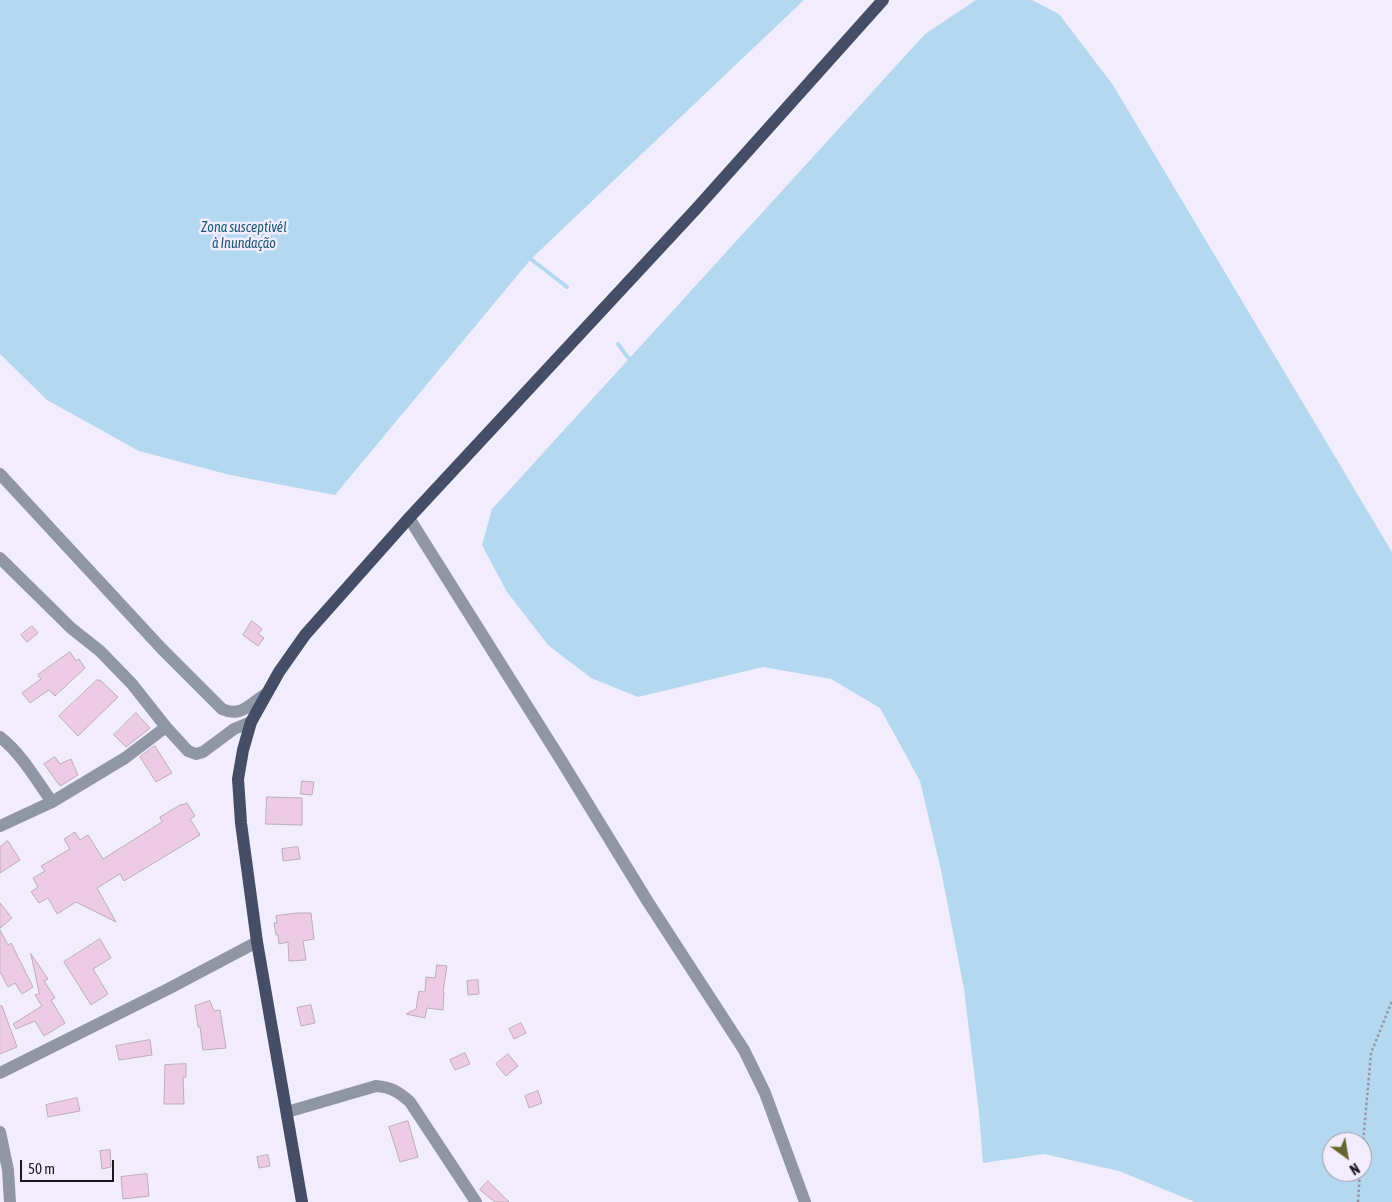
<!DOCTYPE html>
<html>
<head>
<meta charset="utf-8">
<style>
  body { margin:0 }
  #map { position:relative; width:1392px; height:1202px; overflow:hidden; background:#f2edfc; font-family:"Asap Condensed",sans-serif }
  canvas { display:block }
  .north { position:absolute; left:1322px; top:1132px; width:50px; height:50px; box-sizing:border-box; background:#f2edfc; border:1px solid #9c98a3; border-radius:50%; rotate:148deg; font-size:14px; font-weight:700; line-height:20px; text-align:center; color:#1a181d }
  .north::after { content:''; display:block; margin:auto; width:18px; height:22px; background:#686532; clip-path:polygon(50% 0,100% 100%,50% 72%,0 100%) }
  .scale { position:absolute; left:20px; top:1160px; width:94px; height:22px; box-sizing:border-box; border:2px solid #1a181d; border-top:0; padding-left:6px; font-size:15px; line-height:18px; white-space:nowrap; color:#1a181d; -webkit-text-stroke:4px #f2edfc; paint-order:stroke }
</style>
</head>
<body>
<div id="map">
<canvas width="1392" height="1202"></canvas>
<div class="north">N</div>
<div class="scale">50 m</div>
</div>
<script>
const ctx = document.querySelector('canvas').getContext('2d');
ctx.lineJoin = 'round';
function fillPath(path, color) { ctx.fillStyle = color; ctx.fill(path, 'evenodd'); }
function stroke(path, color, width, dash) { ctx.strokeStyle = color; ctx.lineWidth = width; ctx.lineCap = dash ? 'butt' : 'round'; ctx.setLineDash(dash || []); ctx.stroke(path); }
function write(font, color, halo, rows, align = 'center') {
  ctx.font = font + ' "Asap Condensed",sans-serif'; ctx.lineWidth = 5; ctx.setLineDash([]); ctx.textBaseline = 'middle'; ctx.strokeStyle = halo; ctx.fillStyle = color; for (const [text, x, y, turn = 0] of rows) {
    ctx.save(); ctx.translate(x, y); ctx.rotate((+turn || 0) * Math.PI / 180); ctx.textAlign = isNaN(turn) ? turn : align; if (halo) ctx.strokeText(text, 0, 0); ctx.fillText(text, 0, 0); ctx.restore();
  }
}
fillPath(new Path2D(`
  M 0,0 L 804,0 L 531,259 L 335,495 L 230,475 L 139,451 L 47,400 L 0,354 Z
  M 976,0 L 1032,0 L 1059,14 L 1113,85 L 1392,552 L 1392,1202 L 1195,1202 L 1119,1171 L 1044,1154 L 983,1163 L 979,1113 L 964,989 L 941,870 L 920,781 L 880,708 L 831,679 L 763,667 L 638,697 L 591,678 L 548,645 L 507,592 L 482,545 L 492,509 L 925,34 ZM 1332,1142 L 1362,1142 L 1362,1172 L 1332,1172 Z`), '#b4d8f0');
stroke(new Path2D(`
  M 527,256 L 567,287
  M 618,344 L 632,363`), '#b4d8f0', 4);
const building = new Path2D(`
  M 252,621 L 262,629 L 258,634 L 264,638 L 258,646 L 243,635 Z
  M 32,626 L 38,633 L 27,642 L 21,635 Z
  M 70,652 L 76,661 L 79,659 L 85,668 L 55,696 L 49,690 L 30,703 L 22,693 L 41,679 L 38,675 Z
  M 97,680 L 100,680 L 118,697 L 78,736 L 59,716 Z
  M 136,713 L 150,728 L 126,747 L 114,735 Z
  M 155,746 L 172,773 L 156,782 L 140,757 Z
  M 55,757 L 60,764 L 71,759 L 78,775 L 60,786 L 44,764 Z
  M 302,781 L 314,782 L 312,795 L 301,794 Z
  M 267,797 L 302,798 L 302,825 L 266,824 Z
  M 187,803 L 195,816 L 190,819 L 200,835 L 124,881 L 120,874 L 97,888 L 116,922 L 76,902 L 57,914 L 48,898 L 39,903 L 31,892 L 38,887 L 33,878 L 45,871 L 41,866 L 70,849 L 64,839 L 75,832 L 80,840 L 88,835 L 103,859 L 162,822 L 160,817 L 182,804 L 182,805 Z
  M 8,841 L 20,860 L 0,873 L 0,847 Z
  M 298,847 L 300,859 L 283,861 L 282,849 Z
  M 0,903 L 12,918 L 0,928 Z
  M 298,913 L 311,913 L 314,939 L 303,941 L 306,960 L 289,961 L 288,942 L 279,944 L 278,935 L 276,935 L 274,923 L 277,923 L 276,916 Z
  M 0,930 L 8,945 L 11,943 L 33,987 L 22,994 L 15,983 L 8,987 L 0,972 Z
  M 100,939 L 111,958 L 93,969 L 108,994 L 91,1005 L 64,962 Z
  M 31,954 L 48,979 L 44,981 L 55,998 L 51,1000 L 65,1023 L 44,1036 L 35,1021 L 16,1029 L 13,1024 L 42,1006 L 35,995 L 39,994 Z
  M 437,965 L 447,966 L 443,992 L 444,992 L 443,1010 L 427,1008 L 425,1018 L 406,1014 L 416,1009 L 419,991 L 425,992 L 426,977 L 435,978 Z
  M 478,980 L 479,994 L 468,995 L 467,981 Z
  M 210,1001 L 214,1011 L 220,1010 L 226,1048 L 203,1050 L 200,1027 L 198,1027 L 195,1006 Z
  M 311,1005 L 315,1023 L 301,1026 L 297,1008 Z
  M 0,1006 L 2,1006 L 17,1047 L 0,1054 Z
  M 521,1023 L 526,1033 L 514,1039 L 509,1029 Z
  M 150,1040 L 152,1055 L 119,1060 L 116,1046 Z
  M 465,1053 L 470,1064 L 455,1070 L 450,1060 Z
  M 508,1054 L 518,1066 L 506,1076 L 496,1064 Z
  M 186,1064 L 186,1077 L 183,1077 L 184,1104 L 164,1104 L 165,1065 Z
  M 538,1091 L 542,1103 L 529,1108 L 525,1096 Z
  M 77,1098 L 80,1111 L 48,1117 L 46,1105 Z
  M 408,1121 L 418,1157 L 400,1162 L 389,1127 Z
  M 110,1150 L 111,1167 L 102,1169 L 100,1151 Z
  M 268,1155 L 270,1166 L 259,1168 L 257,1157 Z
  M 147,1174 L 149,1196 L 123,1199 L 121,1177 Z
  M 488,1181 L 509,1202 L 495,1202 L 480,1190 Z`);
fillPath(building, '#edcbe4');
stroke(building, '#bbadb7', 1);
stroke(new Path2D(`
  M 1362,1155 L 1371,1053 L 1392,1001
  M 1358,1202 L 1360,1172`), '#9895a0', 2.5, [2.5, 2.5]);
stroke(new Path2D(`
  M 0,474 L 162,649 L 222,709 C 242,718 250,703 266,694
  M 409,518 L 561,760 L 648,902 L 744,1050 L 765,1093 L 805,1202
  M 0,558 L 71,628 L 100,651 L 132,684 L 166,727 L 188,751 L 196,754 L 203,752 L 234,729 L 251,722
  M 0,737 C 22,754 36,780 52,802
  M 0,826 L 52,802 L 125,758 L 166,727
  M 0,1073 L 168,989 L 257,942
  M 287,1112 L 376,1086 C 391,1087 399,1092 410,1102 L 476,1202
  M 0,1132 L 8,1170 L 10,1202`), '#9196a5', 12);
stroke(new Path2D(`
  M 302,1202 L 257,942 L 241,823 L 238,779 L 243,750 L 251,722 L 279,672 L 305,635 L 409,518 L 696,209 L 883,0`), '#454e66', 12);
write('italic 14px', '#185675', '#f2edfc', [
  ["Zona susceptivél",244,228],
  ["à Inundação",244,244]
]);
</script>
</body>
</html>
